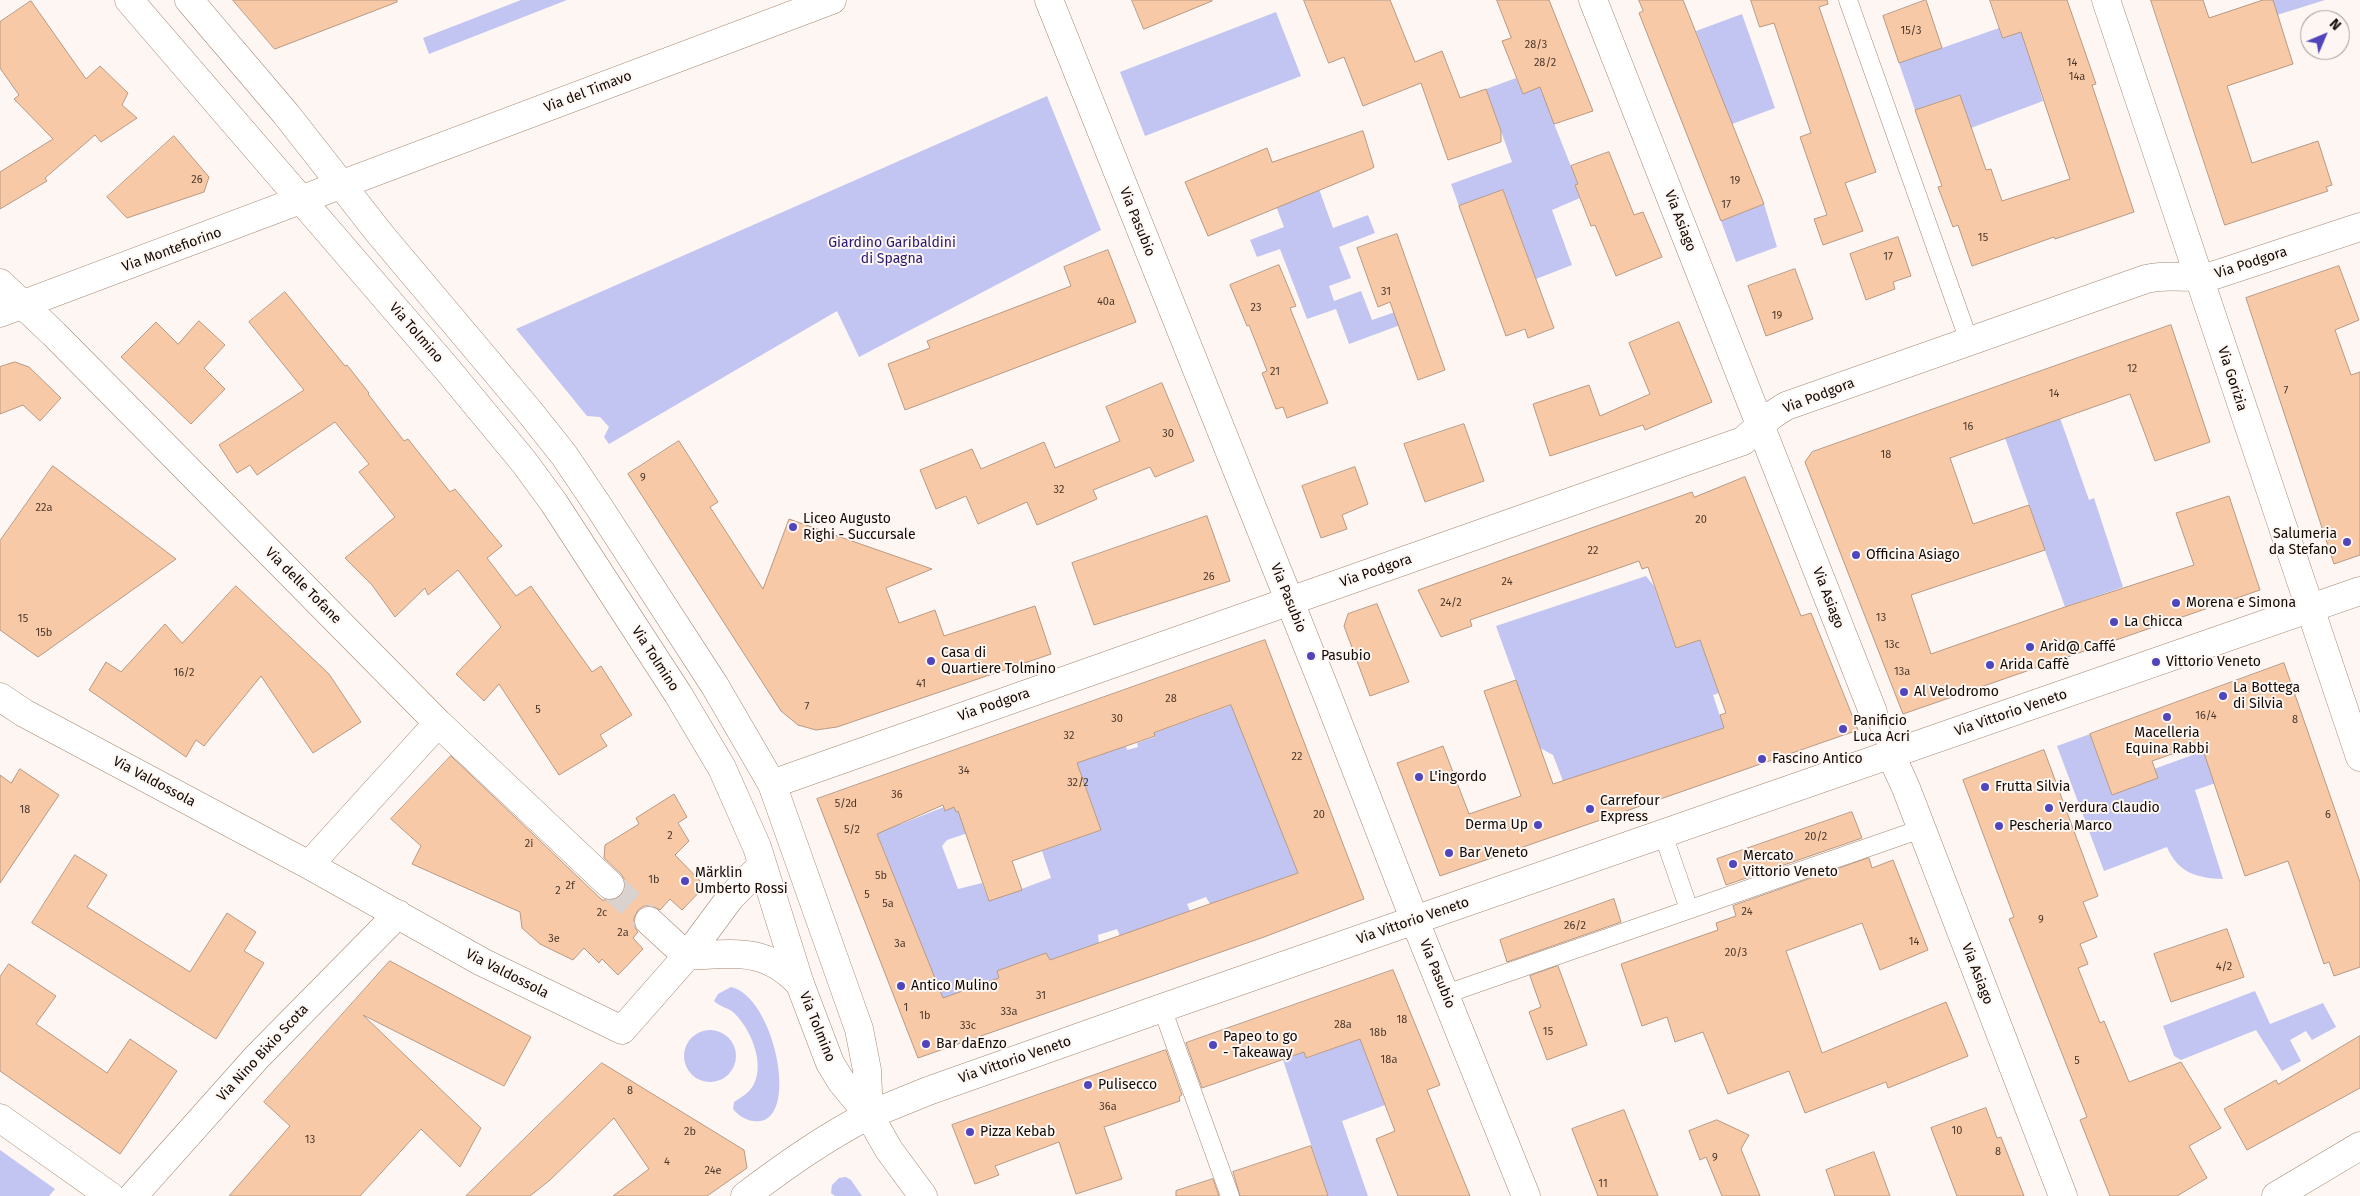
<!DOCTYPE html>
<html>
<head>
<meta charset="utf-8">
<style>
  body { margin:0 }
  #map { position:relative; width:2360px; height:1196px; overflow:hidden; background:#fdf6f2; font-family:"Fira Sans",sans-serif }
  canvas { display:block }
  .north { position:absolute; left:2300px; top:10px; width:50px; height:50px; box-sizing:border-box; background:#fdf6f2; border:1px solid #9f9792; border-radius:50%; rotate:45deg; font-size:14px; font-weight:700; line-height:20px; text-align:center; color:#130903 }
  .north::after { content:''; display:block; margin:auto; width:18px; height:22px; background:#5145bd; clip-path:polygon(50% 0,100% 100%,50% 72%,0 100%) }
</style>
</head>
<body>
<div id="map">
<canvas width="2360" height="1196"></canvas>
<div class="north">N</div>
</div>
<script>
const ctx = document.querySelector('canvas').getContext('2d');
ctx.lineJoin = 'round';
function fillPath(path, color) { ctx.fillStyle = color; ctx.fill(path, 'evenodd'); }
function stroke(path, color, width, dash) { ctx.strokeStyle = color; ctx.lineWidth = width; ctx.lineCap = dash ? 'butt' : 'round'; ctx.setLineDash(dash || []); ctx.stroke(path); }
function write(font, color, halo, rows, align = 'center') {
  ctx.font = font + ' "Fira Sans",sans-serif'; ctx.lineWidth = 4; ctx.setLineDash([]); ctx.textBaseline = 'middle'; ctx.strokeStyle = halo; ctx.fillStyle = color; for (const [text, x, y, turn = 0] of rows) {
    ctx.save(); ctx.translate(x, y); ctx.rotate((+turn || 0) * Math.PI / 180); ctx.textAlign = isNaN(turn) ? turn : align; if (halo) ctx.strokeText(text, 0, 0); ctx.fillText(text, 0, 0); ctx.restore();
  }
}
fillPath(new Path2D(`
  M 521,0 L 567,0 L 429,54 L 423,38 Z
  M 2273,0 L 2325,0 L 2277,15 Z
  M 1276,12 L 1301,76 L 1145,136 L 1120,72 Z
  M 1742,14 L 1775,108 L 1732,124 L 1696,31 Z
  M 1999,28 L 2003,38 L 2029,29 L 2035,75 L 2043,101 L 1971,128 L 1959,95 L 1915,110 L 1899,63 Z
  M 1516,78 L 1523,93 L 1545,84 L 1551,116 L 1578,184 L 1575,185 L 1580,198 L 1552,210 L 1572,265 L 1536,279 L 1503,190 L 1459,206 L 1451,184 L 1512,162 L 1486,89 Z
  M 1047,96 L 1101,230 L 859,357 L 837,311 L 609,444 L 604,437 L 609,427 L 600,417 L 587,416 L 516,329 Z
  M 1319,189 L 1333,228 L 1368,215 L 1375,233 L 1339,247 L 1351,278 L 1329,286 L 1334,301 L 1361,291 L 1372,320 L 1398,311 L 1403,324 L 1349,344 L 1336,309 L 1307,319 L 1280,249 L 1257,257 L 1250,240 L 1284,227 L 1276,206 Z
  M 1764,204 L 1777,247 L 1736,262 L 1721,221 Z
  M 2060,418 L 2089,500 L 2094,498 L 2123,587 L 2065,607 L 2005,438 Z
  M 1646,576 L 1654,586 L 1676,648 L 1700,640 L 1719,693 L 1713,695 L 1724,728 L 1563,781 L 1553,755 L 1540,748 L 1496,626 Z
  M 1232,705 L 1298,873 L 1210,904 L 1206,897 L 1187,904 L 1190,911 L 1120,936 L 1117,929 L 1098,935 L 1099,943 L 1050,960 L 1046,954 L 997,971 L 999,978 L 955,994 L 962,1013 L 950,1017 L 874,826 L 901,824 L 944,807 L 945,810 L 954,807 L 956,812 L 972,806 L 1010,819 L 947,840 L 942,846 L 958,889 L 982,883 L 989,901 L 1051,878 L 1042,851 L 1101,830 L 1077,763 L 1126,746 L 1127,750 L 1138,747 L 1137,743 L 1155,737 L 1154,733 Z
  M 2256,732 L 2237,776 L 2195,790 L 2223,879 C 2197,878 2178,873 2167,847 L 2104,871 L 2057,746 L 2090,734 L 2112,795 L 2143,773 Z
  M 731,987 C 776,997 802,1129 753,1121 C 745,1120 738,1115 733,1109 L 734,1102 C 742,1097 750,1092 754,1084 C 765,1062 750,1028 734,1013 C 729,1008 720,1007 714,1001 L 718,994 Z
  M 2255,991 L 2270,1024 L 2323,1003 L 2336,1027 L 2312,1040 L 2306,1031 L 2290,1040 L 2301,1061 L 2282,1071 L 2256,1030 L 2181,1060 L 2174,1056 L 2163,1026 Z
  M684 1056a26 26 0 1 1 52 0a26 26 0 1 1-52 0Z
  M 1360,1039 L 1385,1105 L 1342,1121 L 1368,1196 L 1328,1196 L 1283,1060 L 1304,1052 L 1307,1058 Z
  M 0,1150 L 55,1189 L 49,1196 L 0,1196 Z
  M 846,1177 L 851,1180 L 862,1196 L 835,1196 L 831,1193 L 832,1185 L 839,1178 Z`), '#c2c5f2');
const building = new Path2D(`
  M 233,0 L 397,0 L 397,2 L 275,49 Z
  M 1132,0 L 1212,0 L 1212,1 L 1144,29 Z
  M 1304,0 L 1390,0 L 1415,62 L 1442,51 L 1460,98 L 1486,89 L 1501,131 L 1501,142 L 1448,160 L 1421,83 L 1363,106 L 1344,57 L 1329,63 Z
  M 1497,0 L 1549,0 L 1593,111 L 1554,124 L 1540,87 L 1523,94 L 1502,41 L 1511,38 Z
  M 1639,0 L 1683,0 L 1764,204 L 1721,221 L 1639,13 L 1643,11 Z
  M 1751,0 L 1827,0 L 1828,4 L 1819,7 L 1876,172 L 1845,183 L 1863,231 L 1823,245 L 1814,219 L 1827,215 L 1800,137 L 1811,133 L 1774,23 L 1760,27 Z
  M 1926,0 L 1942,48 L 1899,63 L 1883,16 Z
  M 1990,0 L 2067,0 L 2096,84 L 2092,85 L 2134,212 L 2055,239 L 2054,237 L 1972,266 L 1958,225 L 1953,227 L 1938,187 L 1942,186 L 1915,110 L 1960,95 L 1986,170 L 1991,169 L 2002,201 L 2070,179 L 2021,32 L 2003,38 Z
  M 2151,0 L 2203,0 L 2209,18 L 2263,0 L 2273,0 L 2293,64 L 2227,86 L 2252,163 L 2318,141 L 2332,185 L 2326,187 L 2328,191 L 2225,225 Z
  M 31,1 L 86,79 L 100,66 L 128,93 L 122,105 L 137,118 L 101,142 L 95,135 L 45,178 L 47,181 L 0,209 L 0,172 L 53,139 L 14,99 L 19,95 L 0,68 L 0,22 Z
  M 1363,131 L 1374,167 L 1371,169 L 1208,236 L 1185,182 L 1267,148 L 1272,162 Z
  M 174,136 L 209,177 L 204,192 L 127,218 L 107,197 Z
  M 1609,152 L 1634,215 L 1643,212 L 1662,257 L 1616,276 L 1595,225 L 1591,226 L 1575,185 L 1578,184 L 1571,166 Z
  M 1503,190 L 1554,328 L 1528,338 L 1525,329 L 1506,336 L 1459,206 Z
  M 1397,234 L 1445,370 L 1418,380 L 1390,302 L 1378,307 L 1357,248 Z
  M 1898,237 L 1911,276 L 1893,282 L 1895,289 L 1866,300 L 1850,254 Z
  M 1108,250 L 1136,322 L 905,410 L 888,364 L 930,348 L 927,341 L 1071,286 L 1064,267 Z
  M 1279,265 L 1296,306 L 1290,308 L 1328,403 L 1287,418 L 1283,407 L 1276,409 L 1262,373 L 1267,371 L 1249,325 L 1247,326 L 1230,285 Z
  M 2339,266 L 2359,320 L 2335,330 L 2351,375 L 2360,372 L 2360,555 L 2334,564 L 2246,298 Z
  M 1795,269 L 1813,319 L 1766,336 L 1748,286 Z
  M 285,292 L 345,366 L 347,365 L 369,393 L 368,394 L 404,441 L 408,439 L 450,492 L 455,489 L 502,546 L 487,558 L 516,596 L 531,586 L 592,672 L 601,666 L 632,715 L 600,735 L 607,746 L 559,775 L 499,684 L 484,701 L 456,674 L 501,627 L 458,570 L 428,595 L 425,588 L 395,617 L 372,585 L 345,558 L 395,517 L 359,472 L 369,464 L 335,422 L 257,475 L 250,465 L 237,473 L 219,445 L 304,390 L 249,322 Z
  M 199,321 L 225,345 L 204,368 L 225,389 L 191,424 L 121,357 L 156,322 L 178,344 Z
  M 1679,322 L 1712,402 L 1645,430 L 1643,425 L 1550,456 L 1533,404 L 1589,385 L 1600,416 L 1650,394 L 1629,343 Z
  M 2171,325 L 2210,442 L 2155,461 L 2130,394 L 1950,458 L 1973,524 L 2029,505 L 2045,550 L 1911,595 L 1931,654 L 2062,608 L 2194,565 L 2176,513 L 2229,496 L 2260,590 L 1903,714 L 1805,462 L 1812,452 Z
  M 15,362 L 29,367 L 61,398 L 40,421 L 23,405 L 0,414 L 0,367 Z
  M 1162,383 L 1194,461 L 1155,477 L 1150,467 L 1093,490 L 1097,499 L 1037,525 L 1027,502 L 978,524 L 966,496 L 936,509 L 920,470 L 972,449 L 981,469 L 1044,442 L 1055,468 L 1120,441 L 1106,407 Z
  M 1464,424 L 1484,481 L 1425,502 L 1404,444 Z
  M 679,441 L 718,502 L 710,507 L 763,589 L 789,519 L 932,569 L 886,588 L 899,623 L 935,610 L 944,636 L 1035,606 L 1051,654 L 837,727 L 816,730 L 798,725 L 781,711 L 628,474 Z
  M 53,466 L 176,559 L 38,657 L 0,630 L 0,541 Z
  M 1355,467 L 1368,504 L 1342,515 L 1347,529 L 1321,538 L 1302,486 Z
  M 1745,477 L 1801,616 L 1811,613 L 1858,730 L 1440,876 L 1397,763 L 1443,746 L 1469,814 L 1521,796 L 1484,691 L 1516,680 L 1553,784 L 1724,728 L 1720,715 L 1726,713 L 1700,640 L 1676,648 L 1648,567 L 1642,569 L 1639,561 L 1470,620 L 1472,626 L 1441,637 L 1418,590 L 1692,492 L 1694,497 Z
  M 1207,516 L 1230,581 L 1094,625 L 1072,563 Z
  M 236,586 L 329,674 L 361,722 L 313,753 L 261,676 L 204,746 L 196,740 L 186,757 L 89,690 L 106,662 L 121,672 L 165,624 L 182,643 Z
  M 1377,604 L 1409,682 L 1370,696 L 1344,626 L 1348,614 Z
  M 1265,640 L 1364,899 L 1264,937 L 918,1058 L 817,799 ZM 1231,705 L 1298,873 L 1050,960 L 1046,953 L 997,971 L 999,978 L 943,998 L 877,834 L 943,805 L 945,811 L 954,807 L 956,812 L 958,811 L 989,901 L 1022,890 L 1012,861 L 1101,830 L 1077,763 L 1155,736 L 1154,733 Z
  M 2284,663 L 2360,882 L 2360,967 L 2334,976 L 2329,962 L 2324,964 L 2288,861 L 2245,876 L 2201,744 L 2152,761 L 2158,778 L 2112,795 L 2090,734 Z
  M 2044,750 L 2098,896 L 2083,902 L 2097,937 L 2080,944 L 2088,964 L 2078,968 L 2100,1023 L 2104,1021 L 2129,1082 L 2181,1062 L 2221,1128 L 2189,1146 L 2207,1178 L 2177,1196 L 2110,1196 L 2080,1120 L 2087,1117 L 2009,919 L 2014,917 L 1963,780 Z
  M 451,756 L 602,900 L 615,900 L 622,895 L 625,888 L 625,880 L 621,874 L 604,858 L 605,845 L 639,824 L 636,818 L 674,794 L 687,817 L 678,823 L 689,841 L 675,855 L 705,886 L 682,910 L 670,899 L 660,910 L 652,906 L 644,906 L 638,910 L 634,918 L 634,926 L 638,932 L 633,938 L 643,949 L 618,975 L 602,959 L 599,963 L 584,948 L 573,960 L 540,944 L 522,928 L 520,912 L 412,864 L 421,846 L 391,819 Z
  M 20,769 L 59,795 L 0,883 L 0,775 L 11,783 Z
  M 1852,812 L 1862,838 L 1726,885 L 1717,859 Z
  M 75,855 L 107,875 L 87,907 L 190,972 L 227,913 L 256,932 L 244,951 L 264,963 L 216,1039 L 32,923 Z
  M 1869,858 L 1872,868 L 1893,860 L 1928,950 L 1880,970 L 1862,923 L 1786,951 L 1822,1053 L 1946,1002 L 1968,1056 L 1888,1088 L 1886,1082 L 1805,1113 L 1789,1071 L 1728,1094 L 1703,1032 L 1675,1042 L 1667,1017 L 1642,1026 L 1621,964 L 1718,930 L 1716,923 L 1736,916 L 1733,906 Z
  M 1614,899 L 1621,922 L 1507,962 L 1500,940 Z
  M 2227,929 L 2244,977 L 2171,1002 L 2154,954 Z
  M 390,961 L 531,1037 L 504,1086 L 363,1015 L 481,1128 L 460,1167 L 421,1129 L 360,1196 L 229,1196 L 290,1126 L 264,1102 Z
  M 9,964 L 56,996 L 36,1024 L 107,1073 L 130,1039 L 177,1071 L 120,1154 L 0,1071 L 0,977 Z
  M 1558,966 L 1587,1045 L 1547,1060 L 1529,1012 L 1541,1007 L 1530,976 Z
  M 1393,970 L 1440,1085 L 1427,1090 L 1470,1196 L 1398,1196 L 1376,1139 L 1395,1131 L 1360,1039 L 1306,1058 L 1304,1052 L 1202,1088 L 1186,1043 Z
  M 2360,1036 L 2360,1088 L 2247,1150 L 2224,1109 L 2276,1080 L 2278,1084 Z
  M 1166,1050 L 1182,1095 L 1179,1097 L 1180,1101 L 1104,1127 L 1122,1179 L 1076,1194 L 1059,1142 L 995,1166 L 999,1175 L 975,1184 L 952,1125 Z
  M 602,1063 L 744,1150 L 747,1168 L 707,1196 L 613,1196 L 649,1169 L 614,1118 L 550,1180 L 530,1196 L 466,1196 Z
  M 1986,1108 L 1997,1138 L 2001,1137 L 2024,1196 L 1957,1196 L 1931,1128 Z
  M 1624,1110 L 1658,1196 L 1598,1196 L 1572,1129 Z
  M 1717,1120 L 1749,1135 L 1741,1149 L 1760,1196 L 1722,1196 L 1706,1157 L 1700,1160 L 1689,1131 Z
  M 1311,1146 L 1328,1196 L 1240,1196 L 1233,1172 Z
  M 1874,1152 L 1890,1196 L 1835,1196 L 1826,1170 Z
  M 1213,1179 L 1219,1196 L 1176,1196 L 1176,1191 Z`);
fillPath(building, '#f8c9a7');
stroke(building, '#b89983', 1);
stroke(new Path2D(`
  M 610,885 L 649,921`), '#dad2ce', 28, [28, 14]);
const lane = new Path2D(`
  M 1848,0 L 1969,341
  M 1873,712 L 1891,755
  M 1663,834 L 1689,909
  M 1446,994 L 1921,829
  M 1162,1008 L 1230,1196`);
const street = new Path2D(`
  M 1593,0 L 1873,712
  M 2106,0 L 2360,757
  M 0,283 L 54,334 L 438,723 L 610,885
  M 0,697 L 24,713 L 309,865 L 482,962 L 622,1030 L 687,956 L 730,898 L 762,865
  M 1891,755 L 1906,788 L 2063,1196
  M 772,784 L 1743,441 L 1772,415 L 1786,406 L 2146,279 C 2169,273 2192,280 2215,275 L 2360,227
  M 309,865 L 438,723
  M 649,921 L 687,956
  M 1415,921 L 1526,1196
  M 687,956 C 733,954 765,946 800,984
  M 0,1118 L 110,1196
  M 133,1196 L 257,1057 L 398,914
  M 745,1196 C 785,1166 824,1138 869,1115
  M 2276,1196 L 2360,1146`);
const secondary = new Path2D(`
  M 1049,0 L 1326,692 L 1415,921
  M 0,313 L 832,0
  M 869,1115 L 928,1091 L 1162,1008 L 2360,591`);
const primary = new Path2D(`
  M 129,0 L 447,369 L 524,462 L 554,503 L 678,694 L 722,768 L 757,847 L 800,984 L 830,1063 L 841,1081 L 869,1115 L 889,1150 L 923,1196
  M 189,0 L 286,114 L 380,234 L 529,411 L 564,455 L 599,507 L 715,686 L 772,784 L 859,1029 L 867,1070 L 869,1115`);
stroke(lane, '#a58772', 19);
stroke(street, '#a58772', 29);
stroke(secondary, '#a58772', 29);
stroke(primary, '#a58772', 29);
stroke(lane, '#fff', 18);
stroke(street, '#fff', 28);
stroke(secondary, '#fff', 28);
stroke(primary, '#fff', 28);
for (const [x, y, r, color] of [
  [793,527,5,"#5145bd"],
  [2347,542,5,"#5145bd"],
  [1856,555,5,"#5145bd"],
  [2176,603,5,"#5145bd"],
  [2114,622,5,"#5145bd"],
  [2030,647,5,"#5145bd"],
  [1311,656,5,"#5145bd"],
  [931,661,5,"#5145bd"],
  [2156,662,5,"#5145bd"],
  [1990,665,5,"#5145bd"],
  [1904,692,5,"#5145bd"],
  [2223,696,5,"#5145bd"],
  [2167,717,5,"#5145bd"],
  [1843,729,5,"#5145bd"],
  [1762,759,5,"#5145bd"],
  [1419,777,5,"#5145bd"],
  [1985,787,5,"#5145bd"],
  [2049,808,5,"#5145bd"],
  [1590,809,5,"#5145bd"],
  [1538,825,5,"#5145bd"],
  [1999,826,5,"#5145bd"],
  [1449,853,5,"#5145bd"],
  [1733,864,5,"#5145bd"],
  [685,881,5,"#5145bd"],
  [901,986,5,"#5145bd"],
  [926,1044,5,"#5145bd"],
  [1213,1045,5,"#5145bd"],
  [1088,1085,5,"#5145bd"],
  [970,1132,5,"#5145bd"]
]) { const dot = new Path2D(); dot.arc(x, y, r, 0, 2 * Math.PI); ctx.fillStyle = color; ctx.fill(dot); stroke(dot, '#fdf6f2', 2); }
write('11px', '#4c392c', null, [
  ["15/3",1911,31],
  ["28/3",1536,45],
  ["28/2",1545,63],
  ["14",2072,63],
  ["14a",2077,77],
  ["26",197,180],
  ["19",1735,181],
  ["17",1726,205],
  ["15",1983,238],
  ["17",1888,257],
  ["31",1386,292],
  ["40a",1106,302],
  ["23",1256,308],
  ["19",1777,316],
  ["12",2132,369],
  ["21",1275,372],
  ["7",2286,391],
  ["14",2054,394],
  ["16",1968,427],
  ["30",1168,434],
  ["18",1886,455],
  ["9",643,478],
  ["32",1059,490],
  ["22a",44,508],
  ["20",1701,520],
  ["22",1593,551],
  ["26",1209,577],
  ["24",1507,582],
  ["24/2",1451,603],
  ["13",1881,618],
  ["15",23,619],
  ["15b",44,633],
  ["13c",1892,645],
  ["13a",1902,672],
  ["16/2",184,673],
  ["41",921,684],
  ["28",1171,699],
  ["7",807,707],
  ["5",538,710],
  ["16/4",2206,716],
  ["30",1117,719],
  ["8",2295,720],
  ["32",1069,736],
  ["22",1297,757],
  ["34",964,771],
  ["32/2",1078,783],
  ["36",897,795],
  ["5/2d",846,804],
  ["18",25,810],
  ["20",1319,815],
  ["6",2328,815],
  ["5/2",852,830],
  ["2",670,836],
  ["20/2",1816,837],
  ["2i",529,844],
  ["5b",881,876],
  ["1b",654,880],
  ["2f",570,886],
  ["2",558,891],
  ["5",867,895],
  ["5a",888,904],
  ["24",1747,912],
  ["2c",602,913],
  ["9",2041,920],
  ["26/2",1575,926],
  ["2a",623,933],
  ["3e",554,939],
  ["14",1914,942],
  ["3a",900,944],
  ["20/3",1736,953],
  ["4/2",2224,967],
  ["31",1041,996],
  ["1",906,1008],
  ["33a",1009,1012],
  ["1b",925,1016],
  ["18",1402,1020],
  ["28a",1343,1025],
  ["33c",968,1026],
  ["15",1548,1032],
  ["18b",1378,1033],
  ["18a",1389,1060],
  ["5",2077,1061],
  ["8",630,1091],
  ["36a",1108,1107],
  ["10",1957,1131],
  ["2b",690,1132],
  ["13",310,1140],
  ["8",1998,1152],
  ["9",1715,1158],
  ["4",667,1162],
  ["24e",713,1171],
  ["11",1603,1184]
]);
write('14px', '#130903', '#fdf6f2', [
  ["Via del Timavo",588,92,-21],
  ["Via Asiago",1680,221,69],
  ["Via Pasubio",1137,222,68],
  ["Via Montefiorino",172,250,-20],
  ["Via Podgora",2251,263,-18],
  ["Via Tolmino",416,333,49],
  ["Via Gorizia",2232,379,72],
  ["Via Podgora",1819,396,-21],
  ["Via Podgora",1376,571,-19],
  ["Via delle Tofane",303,586,45],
  ["Via Pasubio",1288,598,68],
  ["Via Asiago",1828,598,69],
  ["Via Tolmino",655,659,57],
  ["Via Podgora",994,705,-19],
  ["Via Vittorio Veneto",2011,713,-19],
  ["Via Valdossola",154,782,28],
  ["Via Vittorio Veneto",1413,921,-19],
  ["Via Valdossola",507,974,27],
  ["Via Pasubio",1437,974,68],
  ["Via Asiago",1977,974,69],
  ["Via Tolmino",817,1027,68],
  ["Via Nino Bixio Scota",263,1053,-47],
  ["Via Vittorio Veneto",1015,1060,-19]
]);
write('14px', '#281673', '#fdf6f2', [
  ["Giardino Garibaldini",892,243],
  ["di Spagna",892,259]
]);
write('14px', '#130903', '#fdf6f2', [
  ["Liceo Augusto",803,519],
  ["Righi - Succursale",803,535],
  ["Salumeria",2337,534,"right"],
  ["da Stefano",2337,550,"right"],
  ["Officina Asiago",1866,555],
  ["Morena e Simona",2186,603],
  ["La Chicca",2124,622],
  ["Arìd@ Caffé",2040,647],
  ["Casa di",941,653],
  ["Quartiere Tolmino",941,669],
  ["Pasubio",1321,656],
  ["Vittorio Veneto",2166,662],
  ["Arida Caffè",2000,665],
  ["La Bottega",2233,688],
  ["di Silvia",2233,704],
  ["Al Velodromo",1914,692],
  ["Panificio",1853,721],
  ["Luca Acri",1853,737],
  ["Macelleria",2167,733,"center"],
  ["Equina Rabbi",2167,749,"center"],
  ["Fascino Antico",1772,759],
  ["L'ingordo",1429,777],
  ["Frutta Silvia",1995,787],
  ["Carrefour",1600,801],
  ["Express",1600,817],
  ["Verdura Claudio",2059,808],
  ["Derma Up",1528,825,"right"],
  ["Pescheria Marco",2009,826],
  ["Bar Veneto",1459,853],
  ["Mercato",1743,856],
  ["Vittorio Veneto",1743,872],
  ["Märklin",695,873],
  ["Umberto Rossi",695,889],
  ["Antico Mulino",911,986],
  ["Papeo to go",1223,1037],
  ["- Takeaway",1223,1053],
  ["Bar daEnzo",936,1044],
  ["Pulisecco",1098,1085],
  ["Pizza Kebab",980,1132]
], 'left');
</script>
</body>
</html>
